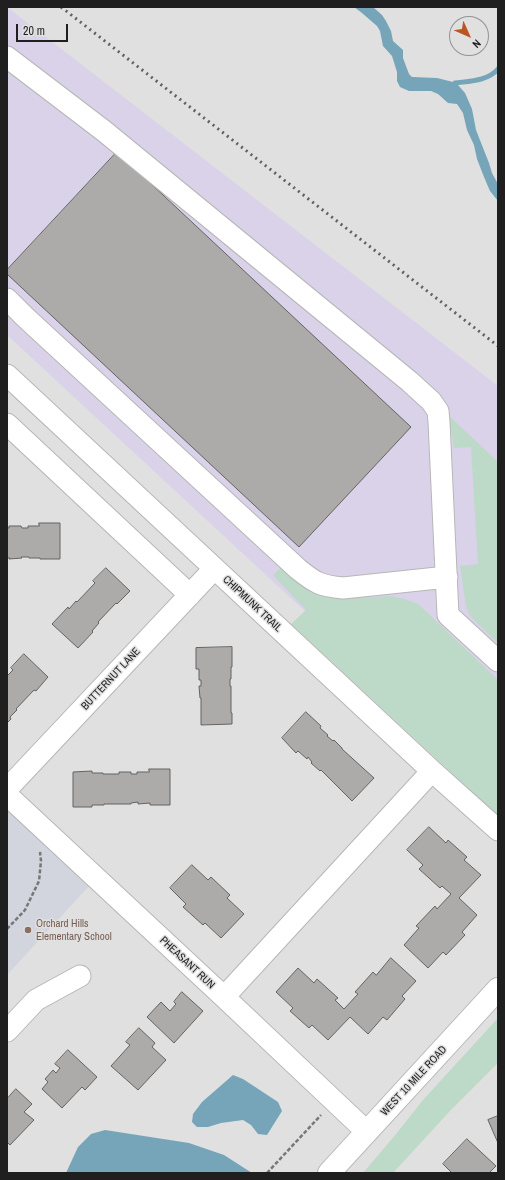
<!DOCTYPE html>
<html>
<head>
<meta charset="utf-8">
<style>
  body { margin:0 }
  #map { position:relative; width:505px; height:1180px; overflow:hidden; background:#e0e0e1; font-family:"Archivo Narrow",sans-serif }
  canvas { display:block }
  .frame { position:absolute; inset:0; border:8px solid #1f1f20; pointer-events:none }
  .north { position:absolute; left:449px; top:16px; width:40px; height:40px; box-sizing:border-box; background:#e0e0e1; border:1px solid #939394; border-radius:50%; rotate:135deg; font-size:11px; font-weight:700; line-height:16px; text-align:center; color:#1f1f20 }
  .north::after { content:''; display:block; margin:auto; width:14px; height:18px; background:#bb5624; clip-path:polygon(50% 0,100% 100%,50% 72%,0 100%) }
  .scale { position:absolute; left:16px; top:24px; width:52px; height:18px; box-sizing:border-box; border:2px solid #1f1f20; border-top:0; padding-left:5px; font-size:12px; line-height:14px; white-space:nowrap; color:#1f1f20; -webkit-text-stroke:3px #e0e0e1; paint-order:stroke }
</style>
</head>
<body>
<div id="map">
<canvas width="505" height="1180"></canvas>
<div class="frame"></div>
<div class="north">N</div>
<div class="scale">20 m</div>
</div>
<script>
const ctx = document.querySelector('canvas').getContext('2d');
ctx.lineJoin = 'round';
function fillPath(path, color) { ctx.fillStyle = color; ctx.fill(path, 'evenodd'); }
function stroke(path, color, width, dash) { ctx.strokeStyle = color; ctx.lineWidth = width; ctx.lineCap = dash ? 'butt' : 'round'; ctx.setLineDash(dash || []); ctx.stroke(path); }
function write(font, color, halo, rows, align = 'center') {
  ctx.font = font + ' "Archivo Narrow",sans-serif'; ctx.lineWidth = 3; ctx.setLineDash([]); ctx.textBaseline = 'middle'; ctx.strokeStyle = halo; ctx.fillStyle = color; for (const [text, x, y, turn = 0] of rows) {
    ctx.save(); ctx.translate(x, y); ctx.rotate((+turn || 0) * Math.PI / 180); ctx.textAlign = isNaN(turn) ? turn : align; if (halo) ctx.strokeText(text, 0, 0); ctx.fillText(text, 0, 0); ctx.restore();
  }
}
fillPath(new Path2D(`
  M 7,808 L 90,885 L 7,975 Z`), '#d3d5de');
fillPath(new Path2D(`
  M 7,7 L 498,386 L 498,790 L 7,335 Z`), '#dad2e8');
fillPath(new Path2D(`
  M 449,416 L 498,462 L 498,643 L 474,620 L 469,614 L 466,606 L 460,566 L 478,564 L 471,447 L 454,448 Z
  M 283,566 L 323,594 L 342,599 L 390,596 L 405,599 L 418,604 L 498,680 L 498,816 L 291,624 L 306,610 L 273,575 Z
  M 498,1018 L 498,1063 L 449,1112 L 393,1173 L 363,1173 L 396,1134 L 423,1100 Z`), '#bdd9c7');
fillPath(new Path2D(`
  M 354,7 L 373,7 L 382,15 L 386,21 L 391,31 L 393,41 L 403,50 L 403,58 L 409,74 L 412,77 L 437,78 L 453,82 L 458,85 L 465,93 L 472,109 L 476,130 L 489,163 L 492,173 L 498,184 L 498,201 L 490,191 L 484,177 L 477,159 L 474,145 L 467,130 L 463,113 L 457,104 L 448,103 L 438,94 L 431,91 L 409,91 L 400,87 L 397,81 L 397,72 L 392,56 L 383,46 L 380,31 L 377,26 L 362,13 Z
  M 233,1075 L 243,1079 L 278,1102 L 282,1111 L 267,1135 L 258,1134 L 251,1125 L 243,1120 L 221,1123 L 208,1127 L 197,1127 L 192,1122 L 193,1114 L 202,1102 Z
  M 105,1130 L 189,1143 L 224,1155 L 252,1173 L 66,1173 L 78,1147 L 91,1134 Z`), '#76a4b8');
stroke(new Path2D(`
  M 451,88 L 455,83 C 469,81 488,81 498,69`), '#76a4b8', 5);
const building = new Path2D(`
  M 117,152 L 411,427 L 299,547 L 7,274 L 7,270 Z
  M 39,523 L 60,523 L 60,559 L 40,559 L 40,558 L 29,558 L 29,557 L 21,557 L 22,558 L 9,559 L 10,558 L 7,558 L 7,528 L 9,528 L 9,526 L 21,526 L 22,528 L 28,528 L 28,526 L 39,526 Z
  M 106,568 L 130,591 L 117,604 L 116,603 L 98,622 L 99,623 L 92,631 L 93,632 L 78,648 L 52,624 L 68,607 L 69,609 L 76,601 L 77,602 L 95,583 L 93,581 Z
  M 232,647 L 232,667 L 231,667 L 231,679 L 230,679 L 230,686 L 231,686 L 231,713 L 232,713 L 232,724 L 201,725 L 201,698 L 200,698 L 199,686 L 201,686 L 201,680 L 199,680 L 199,669 L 196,669 L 196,648 Z
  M 24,654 L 48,677 L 36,691 L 34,690 L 16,709 L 17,710 L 10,717 L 11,719 L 7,723 L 7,676 L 13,670 L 11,668 Z
  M 306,712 L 321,726 L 320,728 L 328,735 L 327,736 L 333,741 L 334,740 L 342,748 L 342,749 L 374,778 L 352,801 L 321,770 L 320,771 L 311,763 L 312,762 L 308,757 L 307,759 L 298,751 L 296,753 L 282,738 Z
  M 149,769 L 170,769 L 170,805 L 150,805 L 150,803 L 138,804 L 138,802 L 131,803 L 131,804 L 104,804 L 104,805 L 92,805 L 92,807 L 73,807 L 73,772 L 92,771 L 92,773 L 103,773 L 103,774 L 119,774 L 119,772 L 131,772 L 131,774 L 137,774 L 137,772 L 149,772 Z
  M 429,827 L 446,843 L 448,840 L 467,857 L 464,860 L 481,875 L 459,898 L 477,915 L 462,932 L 465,935 L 446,955 L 443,952 L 428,968 L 404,945 L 419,928 L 416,926 L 435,906 L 437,909 L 451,894 L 442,886 L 440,888 L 419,869 L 423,865 L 407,850 Z
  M 192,865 L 208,880 L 211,877 L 230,895 L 227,898 L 244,914 L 221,938 L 205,923 L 203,925 L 183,907 L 186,904 L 170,888 Z
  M 391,958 L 416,981 L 402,996 L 405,999 L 387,1020 L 383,1017 L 368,1034 L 350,1017 L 328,1040 L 312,1025 L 309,1028 L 290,1011 L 293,1008 L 276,992 L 298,968 L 314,983 L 317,979 L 338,998 L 335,1000 L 344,1009 L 358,994 L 355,992 L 373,972 L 376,975 Z
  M 182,992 L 203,1011 L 174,1043 L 147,1017 L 161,1002 L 170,1011 L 176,1004 L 174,1002 Z
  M 139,1028 L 155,1043 L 152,1047 L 166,1060 L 138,1090 L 111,1066 L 130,1045 L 126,1042 Z
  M 68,1050 L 97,1077 L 85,1090 L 82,1087 L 62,1108 L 42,1089 L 48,1082 L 45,1079 L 53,1070 L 56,1073 L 60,1068 L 55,1064 Z
  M 16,1089 L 32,1104 L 24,1112 L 34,1120 L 10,1145 L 7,1142 L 7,1099 Z
  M 498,1116 L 498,1143 L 488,1120 Z
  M 467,1139 L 496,1166 L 489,1173 L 452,1173 L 443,1164 Z`);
fillPath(building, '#acabaa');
stroke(building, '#646362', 1);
const minor = new Path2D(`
  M 7,57 L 104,131 L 409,381 L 431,401 L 438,411 L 439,422 L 448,615 L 498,661
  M 7,299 L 25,317 L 298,569 C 315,583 321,586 343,588 L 447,577
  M 7,375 L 432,771 L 498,830
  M 7,424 L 190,595
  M 7,789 L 214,569
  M 7,795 L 224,997 L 367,1132
  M 224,997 L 432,771
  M 7,1031 L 36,1000 L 80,976`);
const major = new Path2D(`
  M 329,1173 L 498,989`);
stroke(minor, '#b7b7b8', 23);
stroke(major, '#b7b7b8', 24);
stroke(new Path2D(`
  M 7,929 L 25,910 L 39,881 L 41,861 L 40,852
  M 267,1173 L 321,1115`), '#777778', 2.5, [4, 2]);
stroke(minor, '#fff', 21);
stroke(major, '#fff', 22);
stroke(new Path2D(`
  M 61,7 L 498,346`), '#616162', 3, [2, 4]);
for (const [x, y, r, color] of [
  [28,930,4,"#8d6e63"]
]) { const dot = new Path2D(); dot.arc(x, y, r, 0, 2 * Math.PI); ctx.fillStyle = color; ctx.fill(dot); stroke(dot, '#e0e0e1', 1.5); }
write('11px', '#1f1f20', '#e0e0e1', [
  ["CHIPMUNK TRAIL",252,604,43],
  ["BUTTERNUT LANE",111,679,-47],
  ["PHEASANT RUN",187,963,43],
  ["WEST 10 MILE ROAD",414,1081,-47]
]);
write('11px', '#785e54', '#e0e0e1', [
  ["Orchard Hills",36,924],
  ["Elementary School",36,937]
], 'left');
</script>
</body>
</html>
